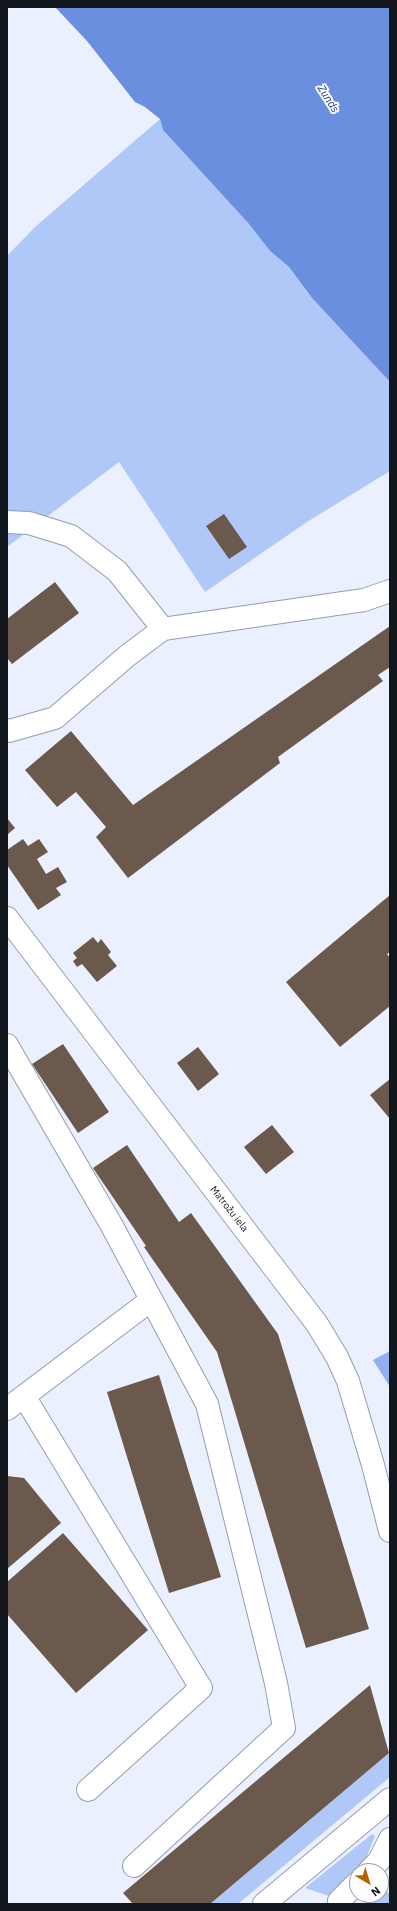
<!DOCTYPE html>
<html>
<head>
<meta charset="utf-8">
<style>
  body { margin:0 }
  #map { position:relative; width:397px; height:1911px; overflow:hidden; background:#eaf0fd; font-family:"IBM Plex Sans",sans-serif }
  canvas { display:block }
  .frame { position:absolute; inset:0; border:8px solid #12161d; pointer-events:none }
  .north { position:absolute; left:349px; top:1863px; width:40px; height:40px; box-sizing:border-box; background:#fdfdfd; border:1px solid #9fa1a3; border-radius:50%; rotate:142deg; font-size:11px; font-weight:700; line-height:16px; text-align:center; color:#12161d }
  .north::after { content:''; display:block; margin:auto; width:14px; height:18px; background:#b95e02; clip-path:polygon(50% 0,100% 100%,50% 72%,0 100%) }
</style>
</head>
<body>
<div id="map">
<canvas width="397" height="1911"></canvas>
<div class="frame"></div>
<div class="north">N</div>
</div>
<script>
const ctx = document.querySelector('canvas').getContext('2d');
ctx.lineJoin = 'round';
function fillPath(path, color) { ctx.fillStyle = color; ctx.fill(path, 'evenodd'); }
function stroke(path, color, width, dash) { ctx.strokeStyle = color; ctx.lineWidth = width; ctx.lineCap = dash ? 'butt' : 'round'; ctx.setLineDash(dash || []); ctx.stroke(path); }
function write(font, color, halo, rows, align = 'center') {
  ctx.font = font + ' "IBM Plex Sans",sans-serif'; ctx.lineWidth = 4; ctx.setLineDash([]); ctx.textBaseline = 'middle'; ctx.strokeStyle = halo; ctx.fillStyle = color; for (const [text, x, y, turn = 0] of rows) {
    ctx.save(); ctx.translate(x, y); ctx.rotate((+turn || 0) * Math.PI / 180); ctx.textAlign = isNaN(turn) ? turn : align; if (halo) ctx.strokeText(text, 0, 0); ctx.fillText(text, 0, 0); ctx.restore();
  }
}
fillPath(new Path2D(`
  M 160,119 L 163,130 L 249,224 L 270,251 L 289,267 L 312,298 L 390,382 L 390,471 L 307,522 L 205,592 L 119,462 L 7,547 L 7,256 L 35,227 Z
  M 390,1752 L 390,1777 L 238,1904 L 210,1904 Z
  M 372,1834 L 375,1836 L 365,1861 L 329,1896 L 305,1888 Z
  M 386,1890 L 390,1895 L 390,1904 L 372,1904 Z`), '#b0c8f8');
fillPath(new Path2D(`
  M 390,1351 L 390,1387 L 373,1360 Z`), '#91b0f2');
fillPath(new Path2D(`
  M 55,7 L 390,7 L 390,382 L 312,298 L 289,267 L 270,251 L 249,224 L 163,130 L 160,119 L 145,107 L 135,102 L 87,41 Z`), '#6a8fdf');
fillPath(new Path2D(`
  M 224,514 L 247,547 L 229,559 L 206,526 Z
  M 55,582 L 79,613 L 12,664 L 7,658 L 7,619 Z
  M 390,626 L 390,667 L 378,675 L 383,681 L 278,757 L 280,763 L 128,878 L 96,837 L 106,827 L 76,792 L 57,807 L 25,770 L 71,731 L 133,805 Z
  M 7,818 L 15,828 L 7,835 Z
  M 23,839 L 28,846 L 39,839 L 48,852 L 37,859 L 46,874 L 58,867 L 67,882 L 56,888 L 61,895 L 38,910 L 7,865 L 7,850 Z
  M 390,895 L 390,952 L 387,954 L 390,958 L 390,1006 L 340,1047 L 286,982 Z
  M 93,937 L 98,943 L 101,939 L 111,952 L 108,955 L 117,966 L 97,982 L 82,964 L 77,967 L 73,961 L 77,958 L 73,953 Z
  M 63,1044 L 109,1112 L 78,1133 L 32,1064 Z
  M 198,1047 L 219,1074 L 198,1091 L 177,1063 Z
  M 390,1079 L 390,1119 L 370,1095 Z
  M 272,1125 L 294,1152 L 266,1174 L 244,1147 Z
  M 127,1145 L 179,1222 L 191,1213 L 278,1334 L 369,1629 L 306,1648 L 217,1352 L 144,1247 L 146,1246 L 93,1168 Z
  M 159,1375 L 221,1577 L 169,1593 L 107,1392 Z
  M 7,1476 L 24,1478 L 61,1523 L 7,1569 Z
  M 63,1533 L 148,1630 L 76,1693 L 7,1614 L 7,1582 Z
  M 370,1685 L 389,1753 L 210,1904 L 133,1904 L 123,1893 Z`), '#6c594d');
const minor = new Path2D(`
  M 7,522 L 29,523 L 71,536 L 117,571 L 163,629 L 127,656 L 55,718 L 9,731 L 7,730
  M 163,629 L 364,600 L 390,591
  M 7,918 L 317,1324 L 337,1357 L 348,1381 L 373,1465 L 390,1531
  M 7,1045 L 112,1226 L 207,1404 L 276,1683 L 284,1728 L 134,1866
  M 24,1396 L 201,1688 L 88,1790
  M 7,1409 L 151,1300
  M 369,1871 L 379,1861 L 390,1839
  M 339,1901 L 357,1883
  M 264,1904 L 390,1799`);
stroke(minor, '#939db1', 24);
stroke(minor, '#fff', 22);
write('10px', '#12161d', '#fdfdfd', [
  ["Matrožu iela",229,1209,52]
]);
write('italic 11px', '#143592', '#fdfdfd', [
  ["Zunds",328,99,58]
]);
</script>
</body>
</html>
